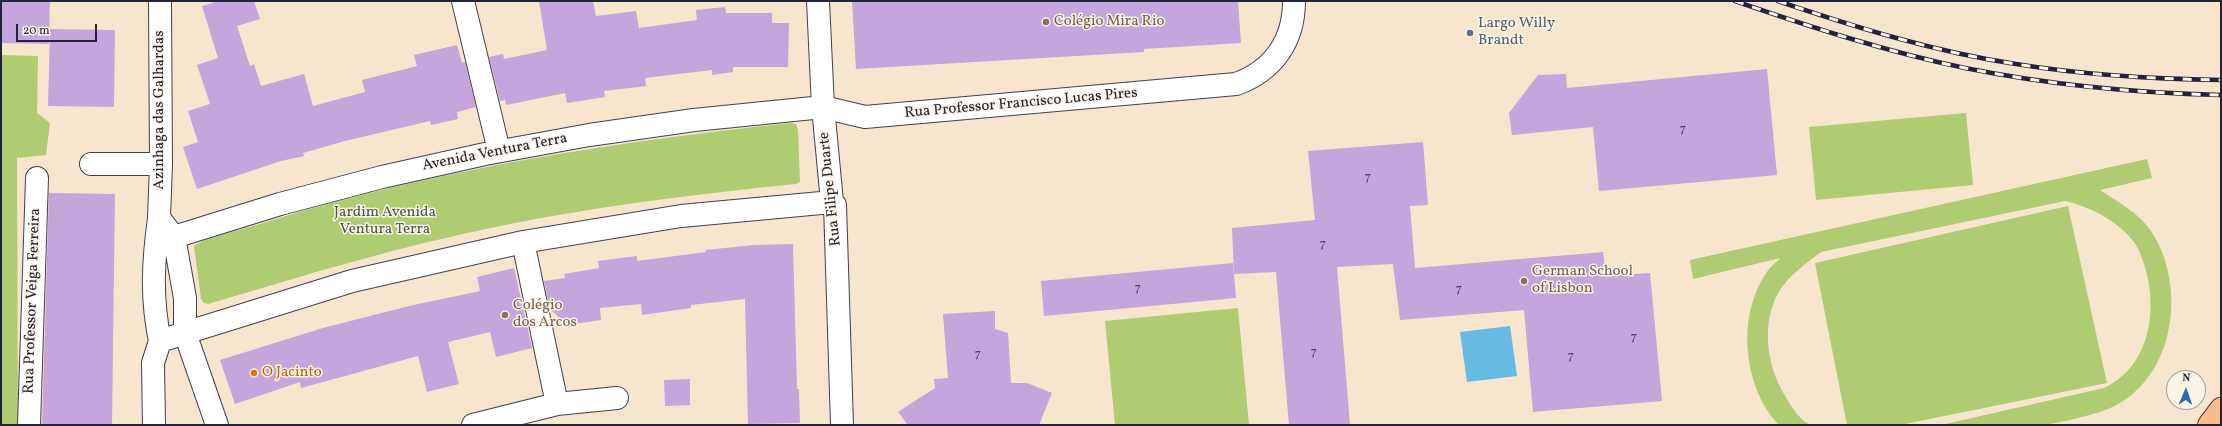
<!DOCTYPE html>
<html>
<head>
<meta charset="utf-8">
<style>
  body { margin:0 }
  #map { position:relative; width:2222px; height:426px; overflow:hidden; background:#f7e5cd; font-family:Vollkorn,serif }
  canvas { display:block }
  .frame { position:absolute; inset:0; border:2px solid #22223b; pointer-events:none }
  .north { position:absolute; left:2166px; top:370px; width:40px; height:40px; box-sizing:border-box; background:#fcf5e5; border:1px solid #a5a1a1; border-radius:50%; rotate:2deg; font-size:11px; font-weight:700; line-height:16px; text-align:center; color:#22223b }
  .north::after { content:''; display:block; margin:auto; width:14px; height:18px; background:#1f6fb2; clip-path:polygon(50% 0,100% 100%,50% 72%,0 100%) }
  .scale { position:absolute; left:16px; top:24px; width:81px; height:18px; box-sizing:border-box; border:2px solid #22223b; border-top:0; padding-left:5px; font-size:12px; line-height:14px; white-space:nowrap; color:#22223b; -webkit-text-stroke:3px #fcf5e5; paint-order:stroke }
</style>
</head>
<body>
<div id="map">
<canvas width="2222" height="426"></canvas>
<div class="frame"></div>
<div class="north">N</div>
<div class="scale">20 m</div>
</div>
<script>
const ctx = document.querySelector('canvas').getContext('2d');
ctx.lineJoin = 'round';
function fillPath(path, color) { ctx.fillStyle = color; ctx.fill(path, 'evenodd'); }
function stroke(path, color, width, dash) { ctx.strokeStyle = color; ctx.lineWidth = width; ctx.lineCap = dash ? 'butt' : 'round'; ctx.setLineDash(dash || []); ctx.stroke(path); }
function write(font, color, halo, rows, align = 'center') {
  ctx.font = font + ' Vollkorn,serif'; ctx.lineWidth = 3; ctx.setLineDash([]); ctx.textBaseline = 'middle'; ctx.strokeStyle = halo; ctx.fillStyle = color; for (const [text, x, y, turn = 0] of rows) {
    ctx.save(); ctx.translate(x, y); ctx.rotate((+turn || 0) * Math.PI / 180); ctx.textAlign = isNaN(turn) ? turn : align; if (halo) ctx.strokeText(text, 0, 0); ctx.fillText(text, 0, 0); ctx.restore();
  }
}
fillPath(new Path2D(`
  M 1,55 L 38,56 L 37,113 L 50,123 L 46,155 L 17,158 L 18,425 L 1,425 Z
  M 1966,113 L 1973,185 L 1816,200 L 1809,127 Z
  M 790,123 L 796,124 L 798,130 L 800,182 L 796,184 C 697,194 598,206 500,226 C 401,246 305,275 208,304 L 204,303 L 201,299 L 194,246 C 203,238 252,227 266,222 C 437,169 613,142 790,123 Z
  M 2147,159 L 2152,178 L 2100,190 C 2119,203 2141,214 2153,234 C 2189,293 2172,387 2103,411 C 2087,416 2057,424 2041,425 C 2008,426 1974,425 1941,425 L 2104,388 C 2146,368 2156,321 2148,279 C 2145,266 2141,252 2134,242 C 2117,220 2090,207 2065,201 L 1821,252 C 1808,262 1792,273 1782,287 C 1762,316 1765,356 1780,387 C 1788,401 1796,417 1810,425 L 1779,425 C 1742,386 1736,313 1769,269 C 1772,265 1777,262 1780,258 L 1693,279 L 1690,260 Z
  M 2068,206 L 2107,383 L 1900,425 L 1847,425 L 1815,263 Z
  M 1238,308 L 1249,425 L 1115,425 L 1105,321 Z`), '#afcc72');
fillPath(new Path2D(`
  M 1510,326 L 1517,376 L 1467,382 L 1460,332 Z`), '#67bbe3');
fillPath(new Path2D(`
  M 1,1 L 50,1 L 49,44 L 1,43 Z
  M 219,1 L 254,1 L 260,19 L 237,26 L 250,66 L 254,64 L 261,86 L 304,74 L 313,106 L 365,92 L 362,80 L 417,66 L 414,55 L 457,45 L 462,63 L 465,62 L 476,107 L 457,112 L 458,119 L 431,125 L 430,121 L 345,141 L 303,153 L 304,156 L 281,161 L 197,189 L 183,147 L 198,142 L 188,111 L 210,104 L 197,65 L 218,58 L 202,6 Z
  M 539,1 L 593,1 L 596,16 L 636,11 L 639,28 L 697,20 L 696,10 L 725,7 L 726,13 L 772,13 L 772,23 L 789,23 L 788,67 L 733,67 L 733,72 L 712,75 L 712,70 L 645,78 L 646,86 L 604,91 L 605,97 L 567,103 L 565,93 L 506,105 L 505,100 L 500,101 L 489,57 L 503,54 L 504,59 L 547,50 Z
  M 852,1 L 1238,1 L 1241,43 L 1144,49 L 1144,52 L 856,69 Z
  M 50,29 L 115,30 L 114,107 L 48,106 Z
  M 1767,69 L 1777,175 L 1599,191 L 1593,127 L 1512,135 L 1509,113 L 1538,75 L 1566,74 L 1567,88 Z
  M 1423,142 L 1428,205 L 1410,206 L 1415,268 L 1603,252 L 1606,276 L 1650,273 L 1662,401 L 1533,412 L 1524,310 L 1400,320 L 1393,264 L 1337,267 L 1350,425 L 1289,425 L 1276,272 L 1234,274 L 1232,228 L 1315,220 L 1308,151 Z
  M 49,193 L 115,194 L 112,425 L 42,425 Z
  M 793,244 L 797,389 L 799,389 L 800,423 L 748,424 L 745,299 L 691,305 L 691,308 L 642,315 L 641,304 L 600,308 L 601,320 L 567,325 L 550,309 L 544,281 L 565,278 L 564,274 L 599,268 L 598,261 L 637,256 L 637,261 L 706,252 L 705,250 L 754,245 Z
  M 1233,263 L 1236,298 L 1044,316 L 1041,281 Z
  M 514,268 L 532,348 L 496,357 L 490,332 L 448,342 L 459,384 L 427,392 L 418,356 L 301,388 L 300,382 L 235,404 L 220,360 L 323,328 L 409,306 L 480,291 L 477,277 Z
  M 995,311 L 995,329 L 1008,333 L 1011,383 L 1027,383 L 1052,393 L 1039,425 L 908,425 L 898,412 L 935,388 L 934,379 L 948,378 L 943,314 Z
  M 690,379 L 690,405 L 665,406 L 664,380 Z`), '#c5a5dc');
const street = new Path2D(`
  M 160,1 L 161,164 L 159,218 L 174,237 L 185,298 L 185,333 L 217,425
  M 463,1 L 499,151
  M 818,1 L 823,107 L 832,202 L 835,205 L 842,425
  M 91,164 L 161,164
  M 159,218 C 153,262 151,298 160,341
  M 174,237 L 280,204 L 382,177 L 485,154 L 589,135 L 694,120 L 823,107 L 865,117 L 1236,84 C 1273,71 1294,41 1294,1
  M 523,242 L 557,404
  M 29,425 L 37,178
  M 154,425 L 153,363 L 160,341 L 185,333 L 352,281 L 523,242 L 681,216 L 832,202
  M 473,425 L 557,404 L 617,398`);
const highway = new Path2D(`
  M 2209,425 L 2221,409`);
stroke(street, '#423f51', 24);
stroke(highway, '#423f51', 24);
stroke(street, '#fff', 22);
stroke(highway, '#f9bc8a', 22);
const rail = new Path2D(`
  M 1735,1 C 1811,27 1887,52 1965,68 C 2050,85 2135,93 2221,95
  M 1778,1 C 1855,27 1935,52 2016,64 C 2084,75 2152,79 2221,80`);
stroke(rail, '#22223b', 4.5);
stroke(rail, '#fcf5e5', 3, [9]);
for (const [x, y, r, color] of [
  [1046,22,4,"#8d6e63"],
  [1470,33,4,"#5c6f8a"],
  [1524,281,4,"#8d6e63"],
  [505,315,4,"#8d6e63"],
  [254,373,4,"#e8710a"]
]) { const dot = new Path2D(); dot.arc(x, y, r, 0, 2 * Math.PI); ctx.fillStyle = color; ctx.fill(dot); stroke(dot, '#fcf5e5', 1.5); }
write('13px', '#4b4363', null, [
  ["7",1683,130],
  ["7",1368,178],
  ["7",1323,245],
  ["7",1138,289],
  ["7",1459,290],
  ["7",1634,338],
  ["7",1314,353],
  ["7",978,355],
  ["7",1571,357]
]);
write('15px', '#785e54', '#fcf5e5', [
  ["Colégio Mira Rio",1054,22],
  ["German School",1532,272],
  ["of Lisbon",1532,289],
  ["Colégio",513,306],
  ["dos Arcos",513,323]
], 'left');
write('15px', '#4e5e75', '#fcf5e5', [
  ["Largo Willy",1478,24],
  ["Brandt",1478,41]
], 'left');
write('15px', '#22223b', '#fcf5e5', [
  ["Rua Professor Francisco Lucas Pires",1021,104,-5],
  ["Azinhaga das Galhardas",160,110,-90],
  ["Avenida Ventura Terra",495,153,-11],
  ["Rua Filipe Duarte",831,189,-96],
  ["Rua Professor Veiga Ferreira",33,301,-88]
]);
write('15px', '#4c554c', '#fcf5e5', [
  ["Jardim Avenida",385,213],
  ["Ventura Terra",385,230]
]);
write('15px', '#c56008', '#fcf5e5', [
  ["O Jacinto",262,373]
], 'left');
</script>
</body>
</html>
